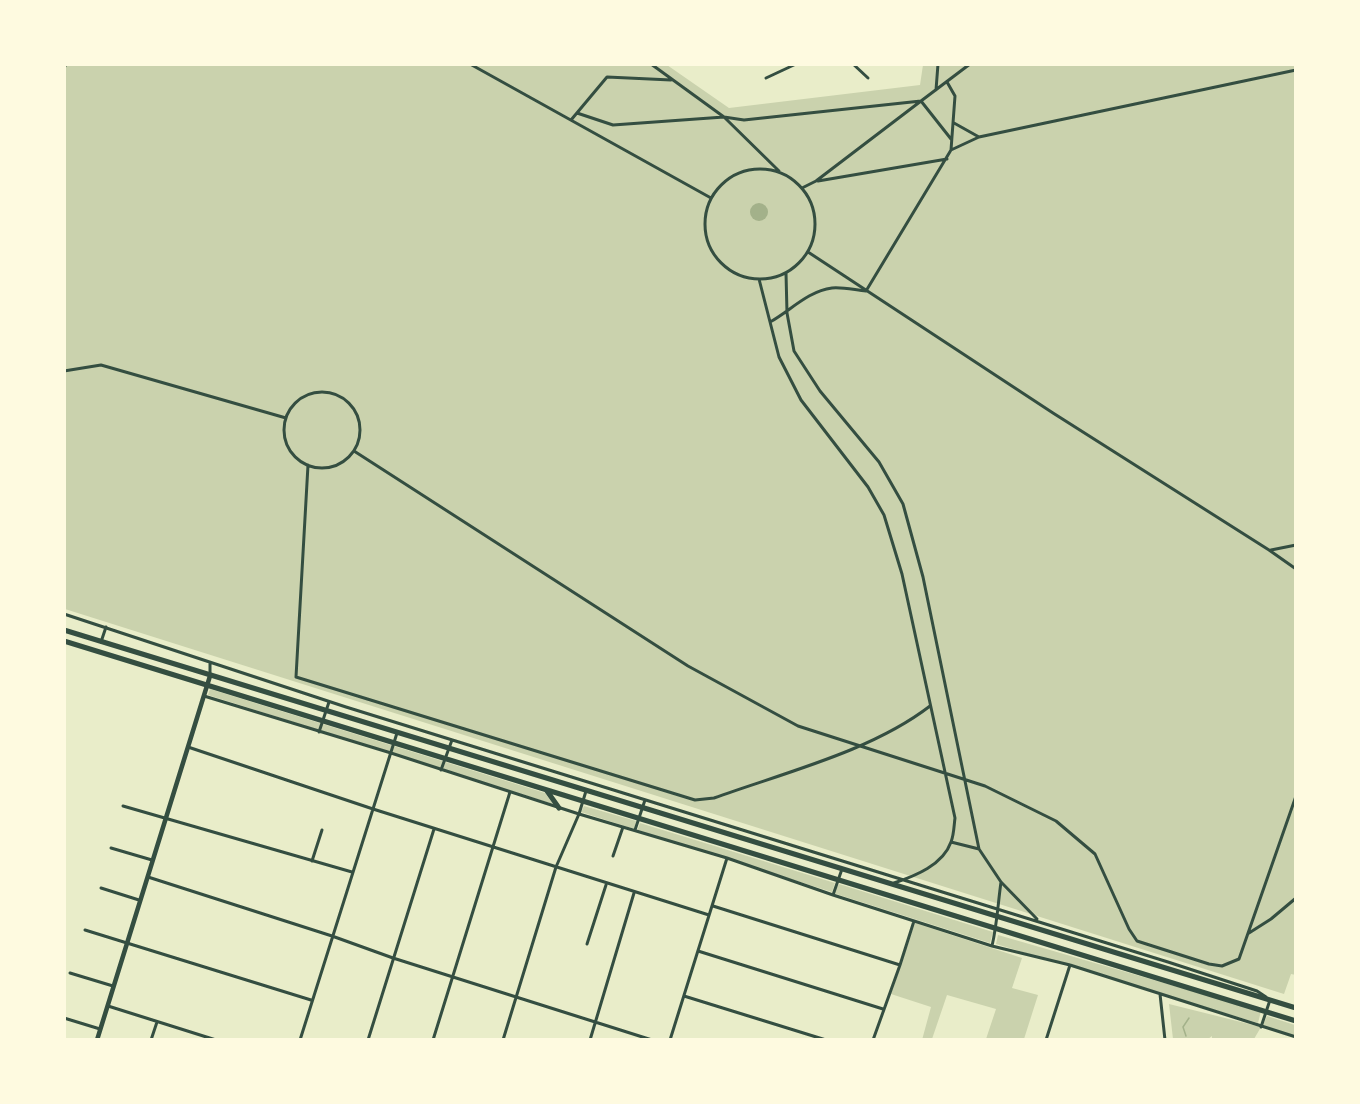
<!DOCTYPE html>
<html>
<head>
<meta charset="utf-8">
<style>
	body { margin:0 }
	#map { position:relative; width:1360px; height:1104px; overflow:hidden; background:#e9edc9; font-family:Roboto,sans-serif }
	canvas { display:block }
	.frame { position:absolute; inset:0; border:66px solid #fefae0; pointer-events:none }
</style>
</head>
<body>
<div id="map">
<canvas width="1360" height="1104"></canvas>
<div class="frame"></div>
</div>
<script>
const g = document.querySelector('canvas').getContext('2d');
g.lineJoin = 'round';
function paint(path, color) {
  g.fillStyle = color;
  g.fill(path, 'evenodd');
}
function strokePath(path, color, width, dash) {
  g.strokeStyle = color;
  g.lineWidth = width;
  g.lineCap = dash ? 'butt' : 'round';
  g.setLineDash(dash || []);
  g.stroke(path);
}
const green = new Path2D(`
	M 65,65 L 667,65 L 729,108 L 920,85 L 923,65 L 1295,65 L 1296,975 L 1291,974 L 1284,994 L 65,609 Z
	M 210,689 L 545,793 L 553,804 L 208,695 Z
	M 584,806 L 636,821 L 634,829 L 581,812 Z
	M 640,823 L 835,883 L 832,892 L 637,831 Z
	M 839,884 L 993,932 L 990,943 L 833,893 Z
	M 915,923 L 1022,958 L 1012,988 L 1038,995 L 1024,1039 L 986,1039 L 996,1009 L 947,995 L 932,1039 L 922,1040 L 931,1007 L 891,994 Z
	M 998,935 L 1261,1011 L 1258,1023 L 996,944 Z
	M 1169,1004 L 1261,1027 L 1254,1039 L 1212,1039 L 1212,1036 L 1208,1039 L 1173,1039 Z
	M 1267,1016 L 1295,1025 L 1295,1037 L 1262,1027 Z`);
const water = new Path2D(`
	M750 212a9 9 0 1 1 18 0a9 9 0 1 1-18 0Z`);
const stream = new Path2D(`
	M 1186,1036 L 1183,1027 L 1189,1018`);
const minor = new Path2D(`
	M 470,64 L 711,198
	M 651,64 L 724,117 L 744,120 L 921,101 L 970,64
	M 853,64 L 868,78
	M 64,68 L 66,64
	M 766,78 L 796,64
	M 936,90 L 938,64
	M 577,113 L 613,125 L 724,117 L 779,171
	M 571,120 L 607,77 L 671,80
	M 954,123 L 979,137
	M 951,150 L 979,137 L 1296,70
	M705 224a55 55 0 1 1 110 0a55 55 0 1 1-110 0Z
	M 818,181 L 947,159
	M 802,188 L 816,181 L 921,101 L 951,139
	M 808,252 L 1053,413 L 1269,550 L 1296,569
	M 786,273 L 787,313 L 794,351 L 820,391 L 879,462 L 903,504 L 923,577 L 979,849 L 1001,882 L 1037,919
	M 759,279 L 779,357 L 801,400 L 868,487 L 884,515 L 902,574 L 955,818 C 954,825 954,835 951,842 C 943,865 915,876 894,883
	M 770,322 C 790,311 808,291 832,288 C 843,287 855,290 866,291 L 951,150 L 955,96 L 947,82
	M 64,371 L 101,365 L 286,418
	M284 430a38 38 0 1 1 76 0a38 38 0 1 1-76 0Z
	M 354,451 L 688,666 L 798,726 L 985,786 L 1056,821 L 1095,854 L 1129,929 L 1137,941 L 1209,964 L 1222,966 L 1239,959 L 1296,796
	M 308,465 L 296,677 L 695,800 L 714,798 C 783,773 872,751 930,706
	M 1271,550 L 1296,545
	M 64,614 L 346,707 L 1168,962 L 1257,991 L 1266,997
	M 101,642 L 106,627
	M 210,675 L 210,662
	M 204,696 L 391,753 L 579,814 L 727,858 L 833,895 L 992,946 L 1070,965 L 1296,1037
	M 319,732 L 329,702
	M 188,747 L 373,809 L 709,915
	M 441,770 L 452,740
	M 123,806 L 352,872
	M 635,830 L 645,800
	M 951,842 L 979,849
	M 111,848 L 152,860
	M 613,856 L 623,827
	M 312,861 L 322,830
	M 148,877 L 332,936 L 393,958 L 652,1040
	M 101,888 L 139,900
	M 833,895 L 842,869
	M 713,906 L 900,965
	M 85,930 L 311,1000
	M 1249,933 L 1271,919 L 1296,898
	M 587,944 L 606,885
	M 992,946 C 997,925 998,903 1001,882
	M 698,951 L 883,1009
	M 70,973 L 113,986
	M 1160,994 L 1165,1040
	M 684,996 L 826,1040
	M 108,1006 L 216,1040
	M 64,1018 L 100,1029
	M 1261,1027 L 1270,1000
	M 151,1040 L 157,1022
	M 300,1040 L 397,733
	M 368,1040 L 434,829
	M 433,1040 L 510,792
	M 503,1040 L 556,867 L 579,814 L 586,791
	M 590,1040 L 634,893
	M 670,1040 L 727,858
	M 873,1040 L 900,965 L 914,921
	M 1046,1040 L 1070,965`);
const secondary = new Path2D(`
	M 97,1040 L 210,676`);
const primary = new Path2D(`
	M 64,630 L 1296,1008
	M 64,641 L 1296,1021
	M 547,791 L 559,808`);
paint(green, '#cad2ad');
paint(water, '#a3b18a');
strokePath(stream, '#a3b18a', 1.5);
strokePath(minor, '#344e41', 3);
strokePath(secondary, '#344e41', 4.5);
strokePath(primary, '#344e41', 5);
</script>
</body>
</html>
